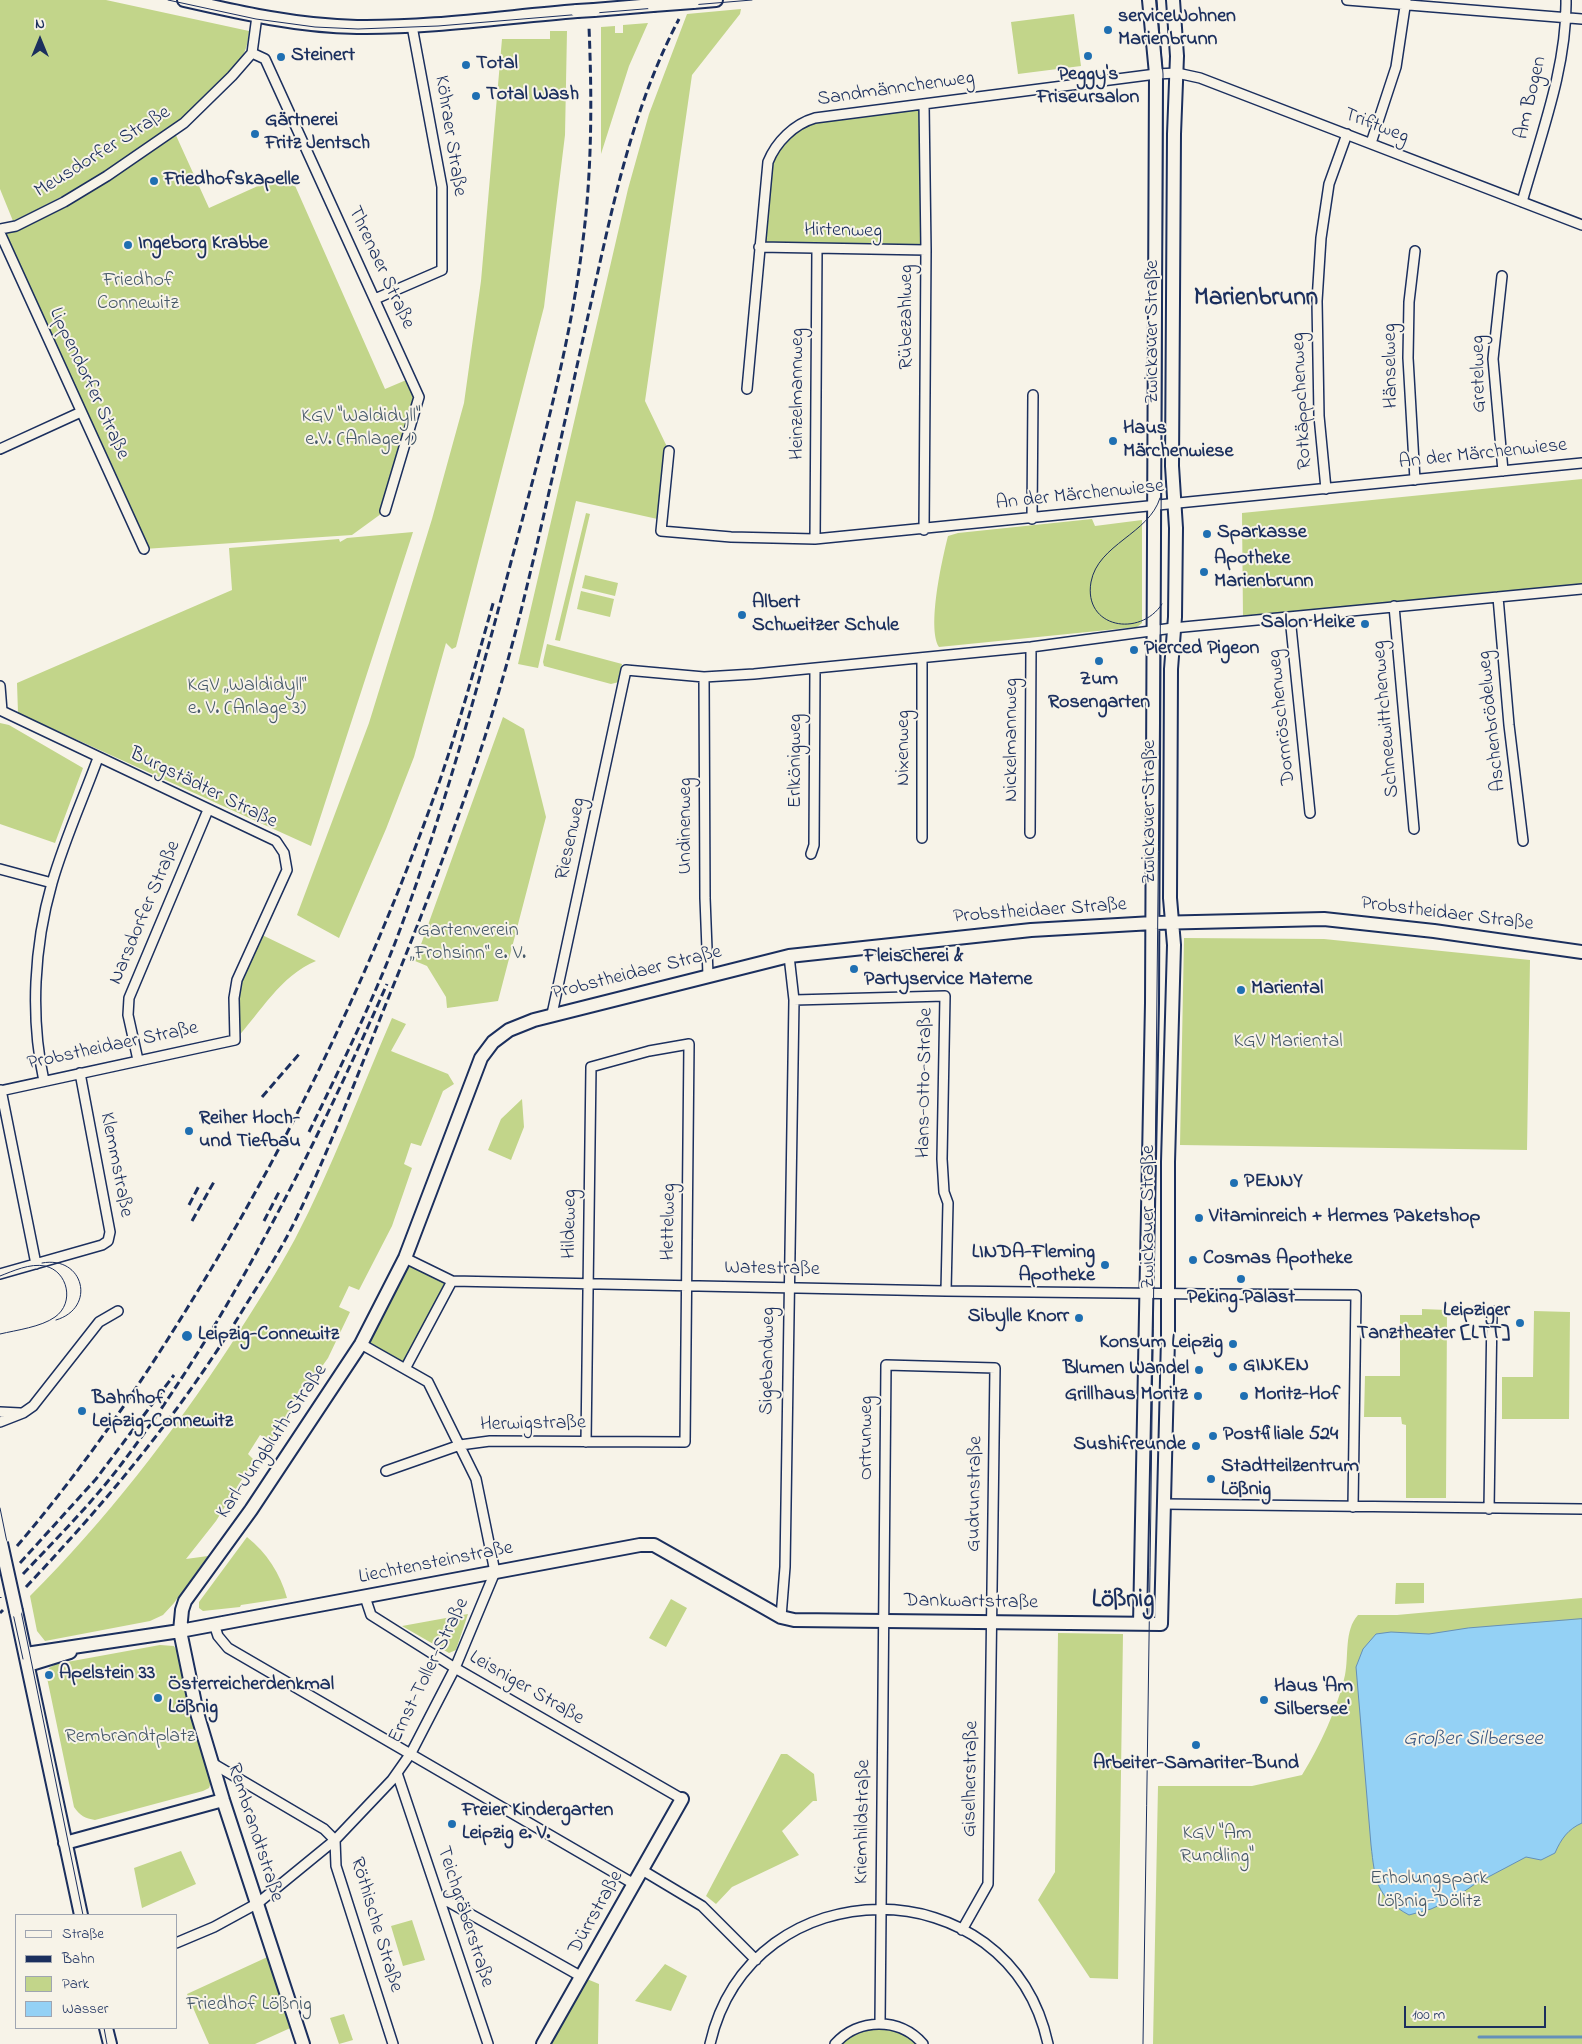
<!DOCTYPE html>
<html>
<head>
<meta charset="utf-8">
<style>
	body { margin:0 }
	#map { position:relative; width:1582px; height:2044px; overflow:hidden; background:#f7f3e8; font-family:"Indie Flower",sans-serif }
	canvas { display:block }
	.legend { position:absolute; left:15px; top:1914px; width:162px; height:115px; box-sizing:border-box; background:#f7f3e8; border:1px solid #9fa5b1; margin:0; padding:6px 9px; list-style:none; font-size:15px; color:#1b2f5e }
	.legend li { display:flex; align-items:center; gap:10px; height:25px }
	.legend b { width:25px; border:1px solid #9fa5b1 }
	.north { position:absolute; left:15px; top:15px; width:50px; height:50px; -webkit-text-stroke:4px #f7f3e8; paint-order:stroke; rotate:0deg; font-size:14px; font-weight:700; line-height:20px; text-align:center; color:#1b2f5e }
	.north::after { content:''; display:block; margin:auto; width:18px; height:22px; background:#1b2f5e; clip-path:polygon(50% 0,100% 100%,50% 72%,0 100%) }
	.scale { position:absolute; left:1404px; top:2006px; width:142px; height:22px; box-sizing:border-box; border:2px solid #1b2f5e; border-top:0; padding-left:6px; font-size:15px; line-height:18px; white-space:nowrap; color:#1b2f5e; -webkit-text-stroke:4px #f7f3e8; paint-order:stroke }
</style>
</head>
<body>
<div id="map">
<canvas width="1582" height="2044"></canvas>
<ul class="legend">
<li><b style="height:6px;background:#f7f3e8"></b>Straße</li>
<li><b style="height:6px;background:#1b2f5e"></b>Bahn</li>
<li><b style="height:14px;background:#c2d58a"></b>Park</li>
<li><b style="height:14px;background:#94d1f5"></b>Wasser</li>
</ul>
<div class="north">N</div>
<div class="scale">100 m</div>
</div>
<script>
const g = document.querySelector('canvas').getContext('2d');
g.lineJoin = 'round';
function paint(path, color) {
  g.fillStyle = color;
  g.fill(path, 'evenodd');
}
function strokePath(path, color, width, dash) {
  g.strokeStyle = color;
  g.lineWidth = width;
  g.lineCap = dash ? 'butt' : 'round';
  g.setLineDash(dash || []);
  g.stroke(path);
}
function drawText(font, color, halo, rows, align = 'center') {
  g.font = font + ' "Indie Flower",sans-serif';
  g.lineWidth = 4;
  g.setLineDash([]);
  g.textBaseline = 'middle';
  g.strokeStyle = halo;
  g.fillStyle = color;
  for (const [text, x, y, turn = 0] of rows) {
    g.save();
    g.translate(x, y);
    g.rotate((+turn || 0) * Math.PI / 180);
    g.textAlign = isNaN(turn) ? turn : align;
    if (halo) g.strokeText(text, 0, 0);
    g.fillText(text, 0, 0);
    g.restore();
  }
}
const green = new Path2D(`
	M 0,0 L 106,0 L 249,31 C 248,40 247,49 242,57 C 232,74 216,87 201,101 C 145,151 81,189 13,221 L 0,189 Z
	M 741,9 L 740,14 L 692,75 L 645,401 L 669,451 L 662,520 L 576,501 L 538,668 L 518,664 L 628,189 L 649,114 L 687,14 Z
	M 1074,14 L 1081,66 L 1018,74 L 1011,22 Z
	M 648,23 L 629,66 L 601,154 L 601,27 L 615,26 L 615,33 L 623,33 L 623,25 Z
	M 550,31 L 567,31 L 565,135 L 544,307 L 456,647 L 452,649 L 446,643 L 414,757 L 386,829 L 339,938 L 297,915 L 369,723 L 432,519 L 464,403 L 481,281 L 502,39 L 550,39 Z
	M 924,104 L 926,250 L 759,247 L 768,162 L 799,124 Z
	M 174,131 L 209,208 L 289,172 L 385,389 L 411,378 L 419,397 L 385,511 L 352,535 L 144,549 L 0,229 L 16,226 Z
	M 1582,479 L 1582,584 L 1243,618 L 1242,513 Z
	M 586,513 L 590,514 L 560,641 L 555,640 Z
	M 1092,519 L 1095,526 L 1142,520 L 1142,623 L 1137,627 L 939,647 C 927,627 942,560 948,536 L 958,533 Z
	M 413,532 L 311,846 L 18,713 L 17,683 L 232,590 L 229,548 L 339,539 L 340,542 L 347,538 Z
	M 585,575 L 618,583 L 615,596 L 582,588 Z
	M 581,591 L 614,599 L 610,617 L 577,609 Z
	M 547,644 L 622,664 L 619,682 L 611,684 L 544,666 L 543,662 Z
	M 503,717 L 524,729 L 546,817 L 498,1001 L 447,1008 L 446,997 L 427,966 L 415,961 Z
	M 0,723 L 9,725 L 83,768 L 55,843 L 0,824 Z
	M 258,933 L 316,961 C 280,976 261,1012 235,1040 L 234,998 Z
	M 1184,938 L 1324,939 L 1530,960 L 1527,1150 L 1180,1145 Z
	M 392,1018 L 406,1024 L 391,1051 L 448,1074 L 454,1084 L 443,1091 L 421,1146 L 411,1143 L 404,1164 L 412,1168 L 392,1226 L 359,1290 L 349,1286 L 339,1307 L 350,1312 L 328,1358 L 270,1440 L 260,1435 L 248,1454 L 254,1460 L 216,1521 L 186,1559 L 208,1556 L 174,1603 L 163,1615 L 150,1621 L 45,1641 L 37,1631 L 30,1596 C 106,1520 171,1436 230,1346 C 252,1311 275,1276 295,1239 C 332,1168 360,1092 392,1018 Z
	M 522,1099 L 524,1127 L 511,1160 L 488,1150 L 501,1119 Z
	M 405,1258 L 452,1281 L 405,1369 L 361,1344 Z
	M 1422,1309 L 1447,1310 L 1446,1498 L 1406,1498 L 1406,1425 L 1402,1424 L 1401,1417 L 1364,1417 L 1365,1376 L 1400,1376 L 1400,1315 L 1422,1315 Z
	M 1534,1311 L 1570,1312 L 1569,1419 L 1502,1419 L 1502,1377 L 1533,1377 Z
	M 247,1537 C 267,1553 280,1573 287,1598 L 241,1605 L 240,1607 L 203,1611 L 199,1608 L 199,1602 Z
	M 1396,1583 L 1424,1583 L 1424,1603 L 1395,1604 Z
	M 1582,1598 L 1582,2044 L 1153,2044 L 1158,1786 L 1252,1786 L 1302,1775 C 1319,1748 1338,1707 1345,1675 C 1349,1657 1344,1630 1358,1615 L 1397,1615 Z
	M 671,1599 L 687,1608 L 666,1647 L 649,1638 Z
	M 468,1614 L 456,1650 L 449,1653 L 402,1626 Z
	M 1058,1633 L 1123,1634 L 1118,1979 L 1090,1978 L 1038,1900 L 1055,1872 Z
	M 160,1645 L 174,1646 L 178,1653 L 211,1782 L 209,1788 L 203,1791 L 95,1820 C 85,1818 80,1816 74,1807 L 46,1673 L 49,1668 L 56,1664 Z
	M 781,1754 L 787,1754 L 814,1774 L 817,1801 L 813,1801 L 782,1831 L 799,1855 L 732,1887 L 716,1904 L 706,1896 Z
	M 181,1851 L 196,1884 L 142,1908 L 134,1868 Z
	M 412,1920 L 425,1960 L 403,1966 L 391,1926 Z
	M 274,1954 L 297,2025 L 255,2044 L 209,2044 L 187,1994 Z
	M 665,1964 L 687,1976 L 671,2011 L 635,2001 Z
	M 582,1977 L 599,1984 L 598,2044 L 543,2044 Z
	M 344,2014 L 353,2040 L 339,2044 L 330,2018 Z
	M 886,2028 L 906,2035 L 918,2044 L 840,2044 L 864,2029 Z`);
const water = new Path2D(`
	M 1582,1619 L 1582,1823 C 1568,1829 1561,1839 1555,1853 L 1541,1860 L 1526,1857 L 1475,1884 L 1453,1899 L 1431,1909 L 1409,1915 C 1376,1897 1375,1880 1371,1845 L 1356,1667 L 1363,1649 L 1376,1634 L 1391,1632 L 1429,1634 L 1468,1628 Z`);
const stream = new Path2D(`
	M 1479,2037 L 1582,2037`);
const street = new Path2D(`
	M 1347,0 L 1582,19
	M 252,53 L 265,59 L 419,397 L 385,511
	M 1371,143 L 1396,67 L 1406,0
	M 1522,202 C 1540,137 1567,68 1566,0
	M 0,229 L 16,226 L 64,202 L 107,176 L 184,123 L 232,76 L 252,53 L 257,16
	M 0,233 L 144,549
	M 759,247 L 926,250
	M 1415,251 L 1409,302 L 1408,358 L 1415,480
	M 1502,276 L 1493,359 L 1503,471
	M 375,299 L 442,270 L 442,187 L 412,26
	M 747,389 L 768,162 C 776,142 794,124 815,118 L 1156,74 L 1177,73 L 1200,78 L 1582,225
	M 0,449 L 81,412
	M 669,451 L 661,531 L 731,537 L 815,539 L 1582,463
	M 1326,489 L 1319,416 L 1317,301 L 1321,238 L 1329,184 L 1347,134
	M 1032,519 L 1033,395
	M 924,530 L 926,250 L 924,104
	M 815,539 L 817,249
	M 1498,597 L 1509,725 L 1523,841
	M 1394,606 L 1414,829
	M 1290,617 L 1310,813
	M 922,658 L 922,838
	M 704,677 L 705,898 L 708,975
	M 0,686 L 2,711 L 276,841 L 284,853 L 287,870 L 237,980 L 234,998 L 235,1040 L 0,1091
	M 1030,833 L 1031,647
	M 811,854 L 814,845 L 815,669
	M 0,869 L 52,883
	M 794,1000 L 945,996 L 942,1159 L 944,1192 L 948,1203 L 946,1291
	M 552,1014 L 626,670 L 704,677 L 754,674 L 1031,647 L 1173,628 L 1582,589
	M 138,1060 L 128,1015 L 129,998 L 208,810
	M 44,1081 C 30,1017 34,946 52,883 C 64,841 83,799 98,758
	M 1,1090 L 36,1264
	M 405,1258 L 452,1281 L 946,1291 L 1205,1294
	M 0,1274 L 102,1245 L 108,1241 L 110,1232 L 80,1073
	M 1211,1294 L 1356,1295 L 1353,1507
	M 405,1369 L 452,1281
	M 0,1412 L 20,1413
	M 0,1422 L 23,1413 L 33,1406 L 99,1322 L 118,1311
	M 386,1471 L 460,1445 L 490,1441 L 685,1442 L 689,1044 L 649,1051 L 591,1067 L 586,1442
	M 1164,1504 L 1582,1509
	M 1489,1509 L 1492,1311
	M 365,1597 L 371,1615 L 455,1668 L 682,1799
	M 781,1617 L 785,1567 L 794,1000 L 789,956
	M 214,1624 L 218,1636 L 228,1648 L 634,1884
	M 212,1763 L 324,1829 L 335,1840 L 336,1866 L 393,2044
	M 397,1773 L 488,2044
	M 642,1870 L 702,1906 L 756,1960
	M 440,1897 L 582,1977
	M 176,1943 L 214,1927 L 258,1903 L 335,1840 L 392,1780 L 411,1753 L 455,1668 L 495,1572 L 476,1479 L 428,1382 L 361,1344
	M 880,2023 L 886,1365 L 995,1368 L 988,1884 L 962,1930
	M 710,2044 C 751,1865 1009,1864 1048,2044
	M 835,2044 C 858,2018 899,2017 923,2044`);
const secondary = new Path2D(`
	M 184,0 C 241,13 298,26 357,27 C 430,28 504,17 577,11
	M 693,2 L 716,0
	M 594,10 L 653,5
	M 16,1611 L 81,1915
	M 1140,1624 L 1152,1003 L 1156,74 L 1149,0
	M 26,1654 L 180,1631 L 640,1545 L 654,1545 L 767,1609 L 781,1617 L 794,1620 L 1161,1624 L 1168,1338 L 1168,1162 L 1174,945 L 1170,898 L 1171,669 L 1175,617 L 1176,528 L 1172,466 L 1174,134 L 1177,56 L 1173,0
	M 28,1665 L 70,1652
	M 65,1843 L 223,1800
	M 106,2028 L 110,2044
	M 303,2044 L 223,1800 L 197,1713 L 180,1631 L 182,1610 L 185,1601 L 251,1510 L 361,1344 L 405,1258 L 481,1058 L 493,1042 L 509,1030 L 534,1020 L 789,956 L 1031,930 L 1153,923 L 1324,919 L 1434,931 L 1582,952
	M 543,2044 L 682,1799`);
const tram = new Path2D(`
	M 168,0 L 256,19 L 315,27 L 358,29 L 438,26 L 752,0
	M 1160,498 C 1149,534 1098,544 1091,582 C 1083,628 1140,638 1162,604
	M 42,1263 C 84,1255 97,1308 56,1320
	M 0,1276 C 13,1271 30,1263 45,1266 C 68,1271 75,1303 55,1317 C 41,1327 17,1330 0,1334
	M 0,1508 L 83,1915
	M 0,1554 L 23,1659
	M 104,2028 L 107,2044
	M 1143,2044 C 1153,1408 1161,772 1163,136 L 1163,74 L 1157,0`);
const rail = new Path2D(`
	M 262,1097 L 300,1053
	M 309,1132 C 339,1070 370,1007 395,943 C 442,818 477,690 511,562 C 539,456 570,350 583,240 C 592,170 592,98 589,27
	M 189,1205 L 200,1184
	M 192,1221 L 215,1180
	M 264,1221 L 280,1190
	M 17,1546 C 82,1470 139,1387 191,1302 C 293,1137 376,962 440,780 C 460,721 477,660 494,600
	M 20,1563 L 96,1479 L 174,1375
	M 23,1574 C 57,1538 93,1502 123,1462 C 230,1320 315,1147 387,984
	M 26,1587 C 109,1499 181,1412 244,1308 C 262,1279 281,1250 296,1219 C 334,1140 363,1060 396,979 C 448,851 495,721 527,586 C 549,496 568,406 588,316 C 611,215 630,112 679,19
	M 0,1598 L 0,1597
	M 0,1613 L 3,1610`);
const secondaryBridge = new Path2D(`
	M 653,5 L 693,2
	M 577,11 L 594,10
	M 1,1543 L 16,1611`);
const markers = [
	[1108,30,5,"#1f6fb2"],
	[1088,56,5,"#1f6fb2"],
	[281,57,5,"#1f6fb2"],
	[466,65,5,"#1f6fb2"],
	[476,96,5,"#1f6fb2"],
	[255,134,5,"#1f6fb2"],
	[154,181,5,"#1f6fb2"],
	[128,245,5,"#1f6fb2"],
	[1113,441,5,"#1f6fb2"],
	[1207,534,5,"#1f6fb2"],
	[1204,572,5,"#1f6fb2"],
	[742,615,5,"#1f6fb2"],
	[1365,624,5,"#1f6fb2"],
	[1134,650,5,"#1f6fb2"],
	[1099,661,5,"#1f6fb2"],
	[854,969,5,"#1f6fb2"],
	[1241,990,5,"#1f6fb2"],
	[189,1131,5,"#1f6fb2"],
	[1234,1183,5,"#1f6fb2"],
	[1199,1218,5,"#1f6fb2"],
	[1193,1260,5,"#1f6fb2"],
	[1105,1265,5,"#1f6fb2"],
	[1241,1279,5,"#1f6fb2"],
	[1079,1318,5,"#1f6fb2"],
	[1520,1323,5,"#1f6fb2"],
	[187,1336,6,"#1f6fb2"],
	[1233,1344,5,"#1f6fb2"],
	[1233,1367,5,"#1f6fb2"],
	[1199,1370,5,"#1f6fb2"],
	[1198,1396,5,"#1f6fb2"],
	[1244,1396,5,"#1f6fb2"],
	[82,1411,5,"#1f6fb2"],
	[1213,1436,5,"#1f6fb2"],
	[1196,1446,5,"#1f6fb2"],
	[1211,1479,5,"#1f6fb2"],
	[49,1675,5,"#1f6fb2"],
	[158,1698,5,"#1f6fb2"],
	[1264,1700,5,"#1f6fb2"],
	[1196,1745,5,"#1f6fb2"],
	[452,1824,5,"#1f6fb2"]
];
const poiNames = [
	["serviceWohnen",1118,18],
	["Marienbrunn",1118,41],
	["Steinert",291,57],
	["Total",476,65],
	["Peggy's",1088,76,"center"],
	["Friseursalon",1088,99,"center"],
	["Total Wash",486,96],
	["Gärtnerei",265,122],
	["Fritz Jentsch",265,145],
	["Friedhofskapelle",164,181],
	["Ingeborg Krabbe",138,245],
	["Haus",1123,430],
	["Märchenwiese",1123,453],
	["Sparkasse",1217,534],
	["Apotheke",1214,560],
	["Marienbrunn",1214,583],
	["Albert",752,604],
	["Schweitzer Schule",752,627],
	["Salon Heike",1355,624,"right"],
	["Pierced Pigeon",1144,650],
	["Zum",1099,681,"center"],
	["Rosengarten",1099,704,"center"],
	["Fleischerei &",864,958],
	["Partyservice Materne",864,981],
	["Mariental",1251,990],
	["Reiher Hoch-",199,1120],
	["und Tiefbau",199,1143],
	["PENNY",1244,1183],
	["Vitaminreich + Hermes Paketshop",1209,1218],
	["LINDA-Fleming",1095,1254,"right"],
	["Apotheke",1095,1277,"right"],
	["Cosmas Apotheke",1203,1260],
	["Peking Palast",1241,1299,"center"],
	["Leipziger",1510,1312,"right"],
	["Tanztheater [LTT]",1510,1335,"right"],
	["Sibylle Knorr",1069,1318,"right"],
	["Leipzig-Connewitz",198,1336],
	["Konsum Leipzig",1223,1344,"right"],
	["GINKEN",1243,1367],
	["Blumen Wandel",1189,1370,"right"],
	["Grillhaus Moritz",1188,1396,"right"],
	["Moritz-Hof",1254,1396],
	["Bahnhof",92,1400],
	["Leipzig-Connewitz",92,1423],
	["Postfiliale 524",1223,1436],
	["Sushifreunde",1186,1446,"right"],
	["Stadtteilzentrum",1221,1468],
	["Lößnig",1221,1491],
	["Apelstein 33",59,1675],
	["Österreicherdenkmal",168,1686],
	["Lößnig",168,1709],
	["Haus 'Am",1274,1688],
	["Silbersee'",1274,1711],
	["Arbeiter-Samariter-Bund",1196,1765,"center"],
	["Freier Kindergarten",462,1812],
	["Leipzig e. V.",462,1835]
];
const streetNames = [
	["Sandmännchenweg",896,90,-8],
	["Am Bogen",1532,98,-77],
	["Triftweg",1376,127,21],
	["Köhraer Straße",449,136,81],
	["Meusdorfer Straße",103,153,-32],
	["Hirtenweg",843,232,1],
	["Threnaer Straße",380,268,65],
	["Rübezahlweg",908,317,-90],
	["Zwickauer Straße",1154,332,-90],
	["Hänselweg",1392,366,-91],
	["Gretelweg",1480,374,-91],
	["Lippendorfer Straße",88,384,65],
	["Heinzelmannweg",799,394,-90],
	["Rotkäppchenweg",1303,401,-93],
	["An der Märchenwiese",1483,455,-6],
	["An der Märchenwiese",1080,496,-6],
	["Dornröschenweg",1283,717,-96],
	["Schneewittchenweg",1387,719,-95],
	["Aschenbrödelweg",1493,721,-96],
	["Nickelmannweg",1013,740,-90],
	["Nixenweg",905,748,-90],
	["Erlkönigweg",797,761,-90],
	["Burgstädter Straße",203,789,26],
	["Zwickauer Straße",1151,812,-90],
	["Undinenweg",687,826,-90],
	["Riesenweg",572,839,-78],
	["Probstheidaer Straße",1040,912,-4],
	["Narsdorfer Straße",146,913,-67],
	["Probstheidaer Straße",1447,915,7],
	["Probstheidaer Straße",637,974,-14],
	["Probstheidaer Straße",113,1047,-12],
	["Hans-Otto-Straße",926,1083,-89],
	["Klemmstraße",115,1165,79],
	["Zwickauer Straße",1150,1217,-90],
	["Hettelweg",670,1222,-89],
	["Hildeweg",571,1224,-89],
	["Watestraße",772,1270,1],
	["Sigebandweg",769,1361,-89],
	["Herwigstraße",533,1425,-1],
	["Ortrunweg",868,1438,-90],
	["Karl-Jungbluth-Straße",273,1442,-56],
	["Gudrunstraße",976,1494,-89],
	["Liechtensteinstraße",436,1564,-11],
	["Dankwartstraße",971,1603,1],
	["Ernst-Toller-Straße",430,1671,-64],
	["Leisniger Straße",526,1689,30],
	["Giselherstraße",972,1779,-89],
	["Kriemhildstraße",864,1822,-89],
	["Rembrandtstraße",254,1833,72],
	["Dürrstraße",597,1913,-61],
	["Teichgräberstraße",464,1917,72],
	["Röthische Straße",375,1925,73]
];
const parkNames = [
	["Friedhof",138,282],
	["Connewitz",138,305],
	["KGV \"Waldidyll\"",361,418],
	["e.V. (Anlage 1)",361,441],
	["KGV „Waldidyll“",247,687],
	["e. V. (Anlage 3)",247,710],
	["Gartenverein",468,932],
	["„Frohsinn“ e. V.",468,955],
	["KGV Mariental",1288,1043],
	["Rembrandtplatz",130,1738],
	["KGV \"Am",1217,1835],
	["Rundling\"",1217,1858],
	["Erholungspark",1429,1880],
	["Lößnig-Dölitz",1429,1903],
	["Friedhof Lößnig",249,2006]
];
const waterNames = [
	["Großer Silbersee",1473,1741]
];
const districtNames = [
	["Marienbrunn",1256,300],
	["Lößnig",1123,1602]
];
paint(green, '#c2d58a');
paint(water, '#94d1f5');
strokePath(water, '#6490b9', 1);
strokePath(stream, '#6490b9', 3);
strokePath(street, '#1b2f5e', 12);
strokePath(secondary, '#1b2f5e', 16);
strokePath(street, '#f7f3e8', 9);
strokePath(secondary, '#f7f3e8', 12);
strokePath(tram, '#1b2f5e', 1);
strokePath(rail, '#1b2f5e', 3, [8, 4]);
strokePath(secondaryBridge, '#1b2f5e', 16, []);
strokePath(secondaryBridge, '#f7f3e8', 12);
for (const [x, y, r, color] of markers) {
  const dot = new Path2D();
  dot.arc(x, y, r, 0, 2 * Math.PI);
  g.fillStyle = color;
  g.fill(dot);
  strokePath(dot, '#f7f3e8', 2);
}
drawText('bold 20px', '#1b2f5e', '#f7f3e8', poiNames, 'left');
drawText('20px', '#1b2f5e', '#f7f3e8', streetNames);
drawText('20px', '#455869', '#f7f3e8', parkNames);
drawText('italic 21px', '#395884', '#f7f3e8', waterNames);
drawText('bold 25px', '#1b2f5e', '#f7f3e8', districtNames);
</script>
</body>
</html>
